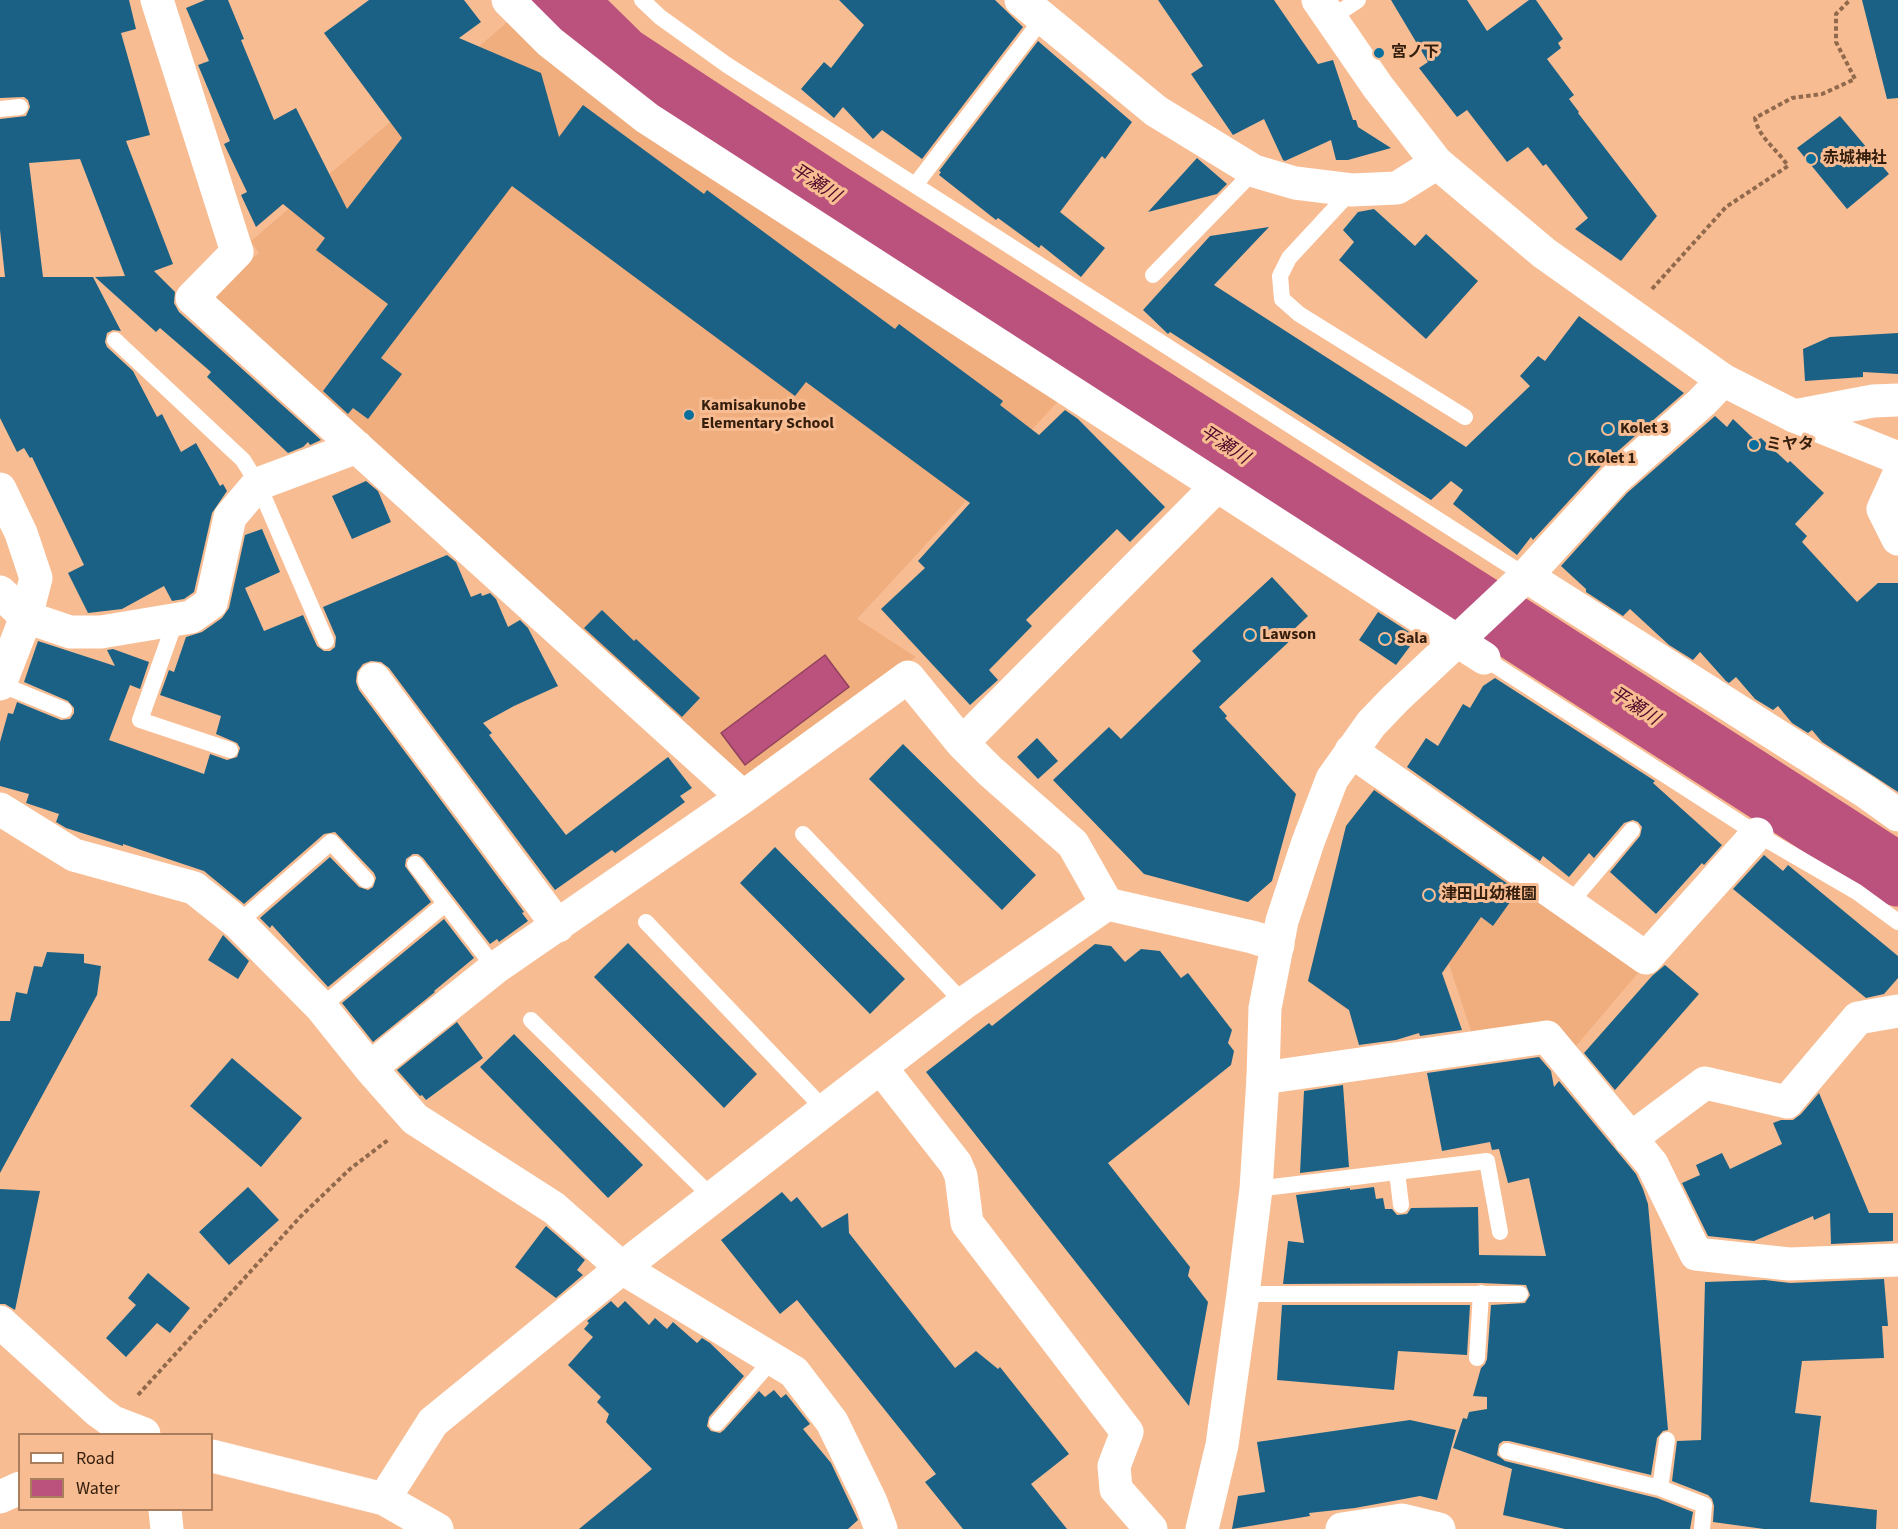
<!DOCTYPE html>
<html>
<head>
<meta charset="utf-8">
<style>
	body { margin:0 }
	#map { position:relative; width:1898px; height:1529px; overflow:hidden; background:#f8bc92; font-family:"Source Sans 3",sans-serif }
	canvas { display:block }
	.legend { position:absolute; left:18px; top:1433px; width:195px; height:78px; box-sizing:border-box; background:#f8bc92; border:2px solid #aa7d5d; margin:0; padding:8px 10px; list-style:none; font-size:18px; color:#341e0d }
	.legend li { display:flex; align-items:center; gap:12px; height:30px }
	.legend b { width:30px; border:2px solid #aa7d5d }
</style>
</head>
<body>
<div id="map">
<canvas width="1898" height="1529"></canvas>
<ul class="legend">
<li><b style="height:8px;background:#fff"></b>Road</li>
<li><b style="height:16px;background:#bb517d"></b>Water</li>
</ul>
</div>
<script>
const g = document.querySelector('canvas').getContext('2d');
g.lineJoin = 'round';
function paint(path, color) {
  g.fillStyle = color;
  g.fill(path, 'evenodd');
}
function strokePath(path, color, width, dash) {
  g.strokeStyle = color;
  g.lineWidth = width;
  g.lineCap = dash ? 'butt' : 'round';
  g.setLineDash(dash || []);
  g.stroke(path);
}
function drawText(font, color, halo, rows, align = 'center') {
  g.font = font + ' "Source Sans 3","Noto Sans JP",sans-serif';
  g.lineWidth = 6;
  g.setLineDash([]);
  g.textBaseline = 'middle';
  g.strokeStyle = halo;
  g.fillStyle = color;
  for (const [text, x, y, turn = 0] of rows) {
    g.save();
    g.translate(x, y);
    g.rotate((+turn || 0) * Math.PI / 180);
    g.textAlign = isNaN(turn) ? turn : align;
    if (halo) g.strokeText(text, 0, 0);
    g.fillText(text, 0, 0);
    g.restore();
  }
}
const built = new Path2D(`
	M 511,19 L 574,79 L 659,146 L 1062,397 L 857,619 L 916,657 L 741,780 L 204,299 L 259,253 L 251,241 Z
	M 1377,786 L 1638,973 L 1576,1046 L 1548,1020 L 1471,1031 L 1449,964 L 1437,980 L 1346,1009 L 1308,981 L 1346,826 Z`);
const water = new Path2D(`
	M 825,655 L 849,687 L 745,765 L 721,733 Z`);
const river = new Path2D(`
	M 563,0 L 621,57 L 830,194 L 1525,635 L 1898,875`);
const building = new Path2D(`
	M 0,0 L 129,0 L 136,29 L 121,33 L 150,135 L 126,141 L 173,264 L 154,271 L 175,292 L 174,303 L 179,312 L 321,440 L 310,445 L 308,442 L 303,447 L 288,453 L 207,377 L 211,372 L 160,328 L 156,332 L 95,277 L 125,276 L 80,159 L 29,163 L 43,277 L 93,277 L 121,331 L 113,330 L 107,333 L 105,342 L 107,347 L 133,371 L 157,417 L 162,414 L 181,452 L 196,443 L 220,486 L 223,484 L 227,491 L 212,513 L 194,592 L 184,599 L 172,601 L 164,586 L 122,609 L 88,613 L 68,573 L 84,565 L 32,457 L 30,458 L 24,448 L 17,452 L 0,418 L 0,277 L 5,277 L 0,230 L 0,119 L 26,116 L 30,107 L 28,100 L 24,97 L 0,98 Z
	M 205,0 L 228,0 L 244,39 L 241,40 L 274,120 L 296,108 L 347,209 L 402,138 L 324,33 L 369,0 L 464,0 L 481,22 L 459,38 L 541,73 L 559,137 L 583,105 L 704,194 L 707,190 L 895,329 L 899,324 L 1003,401 L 1000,405 L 1039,435 L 1065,410 L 1078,419 L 1165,507 L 1130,542 L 1117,529 L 1026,620 L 1032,626 L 989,670 L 998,680 L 970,705 L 881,609 L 925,568 L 918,561 L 970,503 L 806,382 L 795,396 L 512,186 L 381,358 L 402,374 L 368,419 L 353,408 L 348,414 L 323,391 L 388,304 L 316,250 L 325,238 L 283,204 L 256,227 L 241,195 L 247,192 L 224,144 L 230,141 L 198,65 L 209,61 L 186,8 Z
	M 839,0 L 995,0 L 1023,27 L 922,159 L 882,130 L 873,139 L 843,107 L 834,118 L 801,89 L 824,62 L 831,68 L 864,25 Z
	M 1158,0 L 1274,0 L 1318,64 L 1333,60 L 1353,120 L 1356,120 L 1358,127 L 1391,148 L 1348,160 L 1336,160 L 1331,140 L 1285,161 L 1283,160 L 1264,119 L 1233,135 L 1191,74 L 1203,66 Z
	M 1391,0 L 1467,0 L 1487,31 L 1529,0 L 1536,0 L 1563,39 L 1558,43 L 1561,48 L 1547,59 L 1574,95 L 1569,99 L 1579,112 L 1578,113 L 1657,216 L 1621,261 L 1575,229 L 1588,218 L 1546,164 L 1543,166 L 1528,147 L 1507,162 L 1467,110 L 1457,117 L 1419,68 L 1428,62 Z
	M 1862,0 L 1898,0 L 1898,98 L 1887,99 Z
	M 1038,41 L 1132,122 L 1105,159 L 1102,156 L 1060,212 L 1105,248 L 1081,277 L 1041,245 L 1039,248 L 998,218 L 996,220 L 939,175 L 941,172 L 939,171 Z
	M 1840,116 L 1889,174 L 1847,209 L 1797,148 Z
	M 1197,158 L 1227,184 L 1217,194 L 1148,212 Z
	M 1374,209 L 1415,246 L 1426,234 L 1478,281 L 1426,339 L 1339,260 L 1354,242 L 1343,230 L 1358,212 Z
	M 1269,227 L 1214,285 L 1466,447 L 1530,386 L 1520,376 L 1538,356 L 1545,361 L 1579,316 L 1684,393 L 1601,466 L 1533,540 L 1531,537 L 1517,555 L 1453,504 L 1463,490 L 1451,481 L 1431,500 L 1170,332 L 1168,334 L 1143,310 L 1210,236 Z
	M 1898,333 L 1898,374 L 1863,372 L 1863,377 L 1805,381 L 1803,349 L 1830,337 Z
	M 1715,416 L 1727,427 L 1733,419 L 1756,441 L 1761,438 L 1788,463 L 1790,461 L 1824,493 L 1795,524 L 1807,536 L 1802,542 L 1857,602 L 1878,583 L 1898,583 L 1898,792 L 1822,742 L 1812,730 L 1808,733 L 1792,723 L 1778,706 L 1773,710 L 1755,699 L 1736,677 L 1729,683 L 1726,681 L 1700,652 L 1693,660 L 1669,645 L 1630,609 L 1623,616 L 1586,592 L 1586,589 L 1561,566 L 1627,493 Z
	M 366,481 L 378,491 L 391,522 L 352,539 L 332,496 Z
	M 262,529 L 280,572 L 245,588 L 264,631 L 303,615 L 317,646 L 324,651 L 330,651 L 335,647 L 336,637 L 323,607 L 447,555 L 456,562 L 471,597 L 481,593 L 482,596 L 490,593 L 496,599 L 508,627 L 520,620 L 528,628 L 558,686 L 514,706 L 483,723 L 492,733 L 489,735 L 566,835 L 668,757 L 692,788 L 680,796 L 685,802 L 615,853 L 612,850 L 555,890 L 389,668 L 381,662 L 371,661 L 363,664 L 357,672 L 356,682 L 359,690 L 524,912 L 522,913 L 528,921 L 499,942 L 497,939 L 490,944 L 423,858 L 418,854 L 413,854 L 406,859 L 405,866 L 431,902 L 328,987 L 272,925 L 270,928 L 260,918 L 330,857 L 359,887 L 368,890 L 373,887 L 376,878 L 374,873 L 335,832 L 324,834 L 244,904 L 204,871 L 123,844 L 123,846 L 66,828 L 56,822 L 59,814 L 26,803 L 29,794 L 0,786 L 0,742 L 8,713 L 13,714 L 17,702 L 61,720 L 70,719 L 74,713 L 74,708 L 68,701 L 24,682 L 38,641 L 115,666 L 107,650 L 113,649 L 149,662 L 140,689 L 130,685 L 109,740 L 204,774 L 210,754 L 227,760 L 237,757 L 240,748 L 237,743 L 216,734 L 221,716 L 160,695 L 169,670 L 174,672 L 186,637 L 202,632 L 222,618 L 229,608 L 245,535 Z
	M 1272,577 L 1308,616 L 1290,633 L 1294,637 L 1219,707 L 1227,716 L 1225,718 L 1296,794 L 1272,881 L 1248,902 L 1144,874 L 1053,780 L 1109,727 L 1121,739 L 1201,661 L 1192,651 Z
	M 602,610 L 634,641 L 636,639 L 700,698 L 682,717 L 584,628 Z
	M 1378,612 L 1417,637 L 1396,665 L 1359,640 Z
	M 1495,678 L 1655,781 L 1653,783 L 1722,845 L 1704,865 L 1702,863 L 1656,914 L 1610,872 L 1640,836 L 1642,827 L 1638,822 L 1633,820 L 1624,823 L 1594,858 L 1589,853 L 1569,877 L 1543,856 L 1540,861 L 1407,767 L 1426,738 L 1438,746 L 1463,704 L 1470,708 L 1483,686 Z
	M 1037,738 L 1058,761 L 1038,779 L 1017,757 Z
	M 903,744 L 1036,875 L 1002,910 L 869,779 Z
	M 1374,790 L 1518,891 L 1493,926 L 1481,917 L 1442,973 L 1462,1030 L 1420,1036 L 1419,1033 L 1396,1040 L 1359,1045 L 1349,1010 L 1308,981 L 1346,826 Z
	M 775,847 L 905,979 L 870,1014 L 740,883 Z
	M 1764,855 L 1783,871 L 1788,865 L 1898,956 L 1898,978 L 1884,994 L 1866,998 L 1733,889 Z
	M 444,919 L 474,958 L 434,991 L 435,992 L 373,1042 L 342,1003 Z
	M 223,935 L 249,961 L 238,979 L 208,960 Z
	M 628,943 L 757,1074 L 724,1108 L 594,977 Z
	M 1095,944 L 1111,946 L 1125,962 L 1141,949 L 1160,951 L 1181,978 L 1188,973 L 1232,1030 L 1228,1043 L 1234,1051 L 1231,1065 L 1108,1163 L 1190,1267 L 1188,1276 L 1208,1302 L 1189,1406 L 926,1072 L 989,1023 L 992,1026 Z
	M 47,952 L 84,954 L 84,963 L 101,966 L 97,995 L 0,1173 L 0,1021 L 10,1021 L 16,992 L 27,994 L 34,966 L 42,967 Z
	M 1665,965 L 1699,994 L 1615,1090 L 1584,1053 L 1652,976 Z
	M 457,1022 L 483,1058 L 426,1100 L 422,1095 L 420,1096 L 397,1070 Z
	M 514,1034 L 643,1165 L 608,1198 L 480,1067 Z
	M 1539,1057 L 1551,1071 L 1554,1087 L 1559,1081 L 1636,1174 L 1643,1189 L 1648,1204 L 1668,1430 L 1663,1431 L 1657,1438 L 1651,1475 L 1509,1441 L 1503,1441 L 1499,1444 L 1497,1455 L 1505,1461 L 1657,1498 L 1693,1512 L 1690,1529 L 1565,1529 L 1503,1515 L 1512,1469 L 1453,1448 L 1463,1418 L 1467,1419 L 1469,1412 L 1487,1409 L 1487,1397 L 1473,1396 L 1481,1368 L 1485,1364 L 1487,1359 L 1491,1305 L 1525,1303 L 1530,1295 L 1526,1285 L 1481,1283 L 1283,1284 L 1288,1241 L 1304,1243 L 1296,1195 L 1350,1188 L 1350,1190 L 1374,1187 L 1376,1199 L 1383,1198 L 1385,1209 L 1392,1209 L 1397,1215 L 1407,1214 L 1411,1208 L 1478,1207 L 1479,1255 L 1546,1256 L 1529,1178 L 1508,1183 L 1499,1149 L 1492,1150 L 1490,1142 L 1442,1151 L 1427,1073 Z
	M 232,1058 L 302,1118 L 261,1167 L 190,1106 Z
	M 1343,1085 L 1349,1167 L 1300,1173 L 1304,1091 Z
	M 1819,1093 L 1869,1213 L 1893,1213 L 1893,1241 L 1831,1244 L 1830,1213 L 1814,1220 L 1813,1216 L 1754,1241 L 1708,1236 L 1682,1183 L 1700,1175 L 1696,1165 L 1722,1153 L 1730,1169 L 1782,1144 L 1773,1123 L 1781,1120 L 1793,1120 L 1801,1114 Z
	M 248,1187 L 279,1220 L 229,1265 L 199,1232 Z
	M 0,1189 L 40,1191 L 15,1310 L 5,1304 L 0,1304 Z
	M 782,1192 L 791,1202 L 797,1197 L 822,1228 L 848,1213 L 849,1233 L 955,1368 L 976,1351 L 998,1369 L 1000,1367 L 1069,1454 L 1031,1484 L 1067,1529 L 963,1529 L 925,1482 L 936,1474 L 797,1300 L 780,1314 L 721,1240 Z
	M 546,1226 L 585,1260 L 577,1270 L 583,1275 L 556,1298 L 515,1267 Z
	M 148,1273 L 190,1308 L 170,1333 L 157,1323 L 126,1357 L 106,1338 L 136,1305 L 128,1298 Z
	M 1884,1279 L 1888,1326 L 1882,1326 L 1884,1358 L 1802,1361 L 1795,1413 L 1821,1416 L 1810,1502 L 1877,1510 L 1876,1529 L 1764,1529 L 1713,1522 L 1714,1506 L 1712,1499 L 1708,1495 L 1672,1481 L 1677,1441 L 1701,1440 L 1705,1282 L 1765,1280 L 1790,1283 Z
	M 611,1301 L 618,1308 L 625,1301 L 649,1325 L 655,1318 L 667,1329 L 673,1322 L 697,1343 L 702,1338 L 710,1343 L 744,1376 L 709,1417 L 707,1426 L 711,1431 L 720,1433 L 724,1430 L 759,1391 L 765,1397 L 774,1390 L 781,1398 L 786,1394 L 810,1424 L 803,1429 L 831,1463 L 858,1520 L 848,1529 L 579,1529 L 652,1469 L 606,1422 L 609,1414 L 597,1402 L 601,1397 L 568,1365 L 593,1337 L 584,1329 L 589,1323 L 587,1321 Z
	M 1282,1305 L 1470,1305 L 1467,1355 L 1398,1351 L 1394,1390 L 1277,1380 Z
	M 1410,1420 L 1456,1430 L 1437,1500 L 1420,1496 L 1355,1508 L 1309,1513 L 1310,1516 L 1232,1529 L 1238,1496 L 1265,1492 L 1257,1442 Z`);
const path = new Path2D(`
	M 1652,289 L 1726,207 L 1788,166 C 1777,149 1758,137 1755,118 L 1792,98 L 1822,94 L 1855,79 L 1836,42 L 1836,14 L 1850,0
	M 138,1395 L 301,1216 L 350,1169 L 388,1140`);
const lane = new Path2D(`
	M 642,0 L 660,17 L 727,65 L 1526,576
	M 1331,18 L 1358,0
	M 0,109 L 20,107
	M 916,184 L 1043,18
	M 1352,190 L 1289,258 L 1280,276 L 1282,299 L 1299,314 L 1465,417
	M 1153,275 L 1254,171
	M 115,340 L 243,460 L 258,484 L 326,641
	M 176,619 L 140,720 L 230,750
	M 1484,658 L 1757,834 L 1857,892 L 1898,922
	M 0,684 L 64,710
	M 803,834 L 964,1003
	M 415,864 L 495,968
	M 1569,904 L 1632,830
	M 646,922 L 825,1110
	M 238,923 L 331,842 L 366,880
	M 321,1007 L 445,904
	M 531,1020 L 712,1197
	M 1397,1172 L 1401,1205
	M 1256,1189 L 1487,1161 L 1500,1232
	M 1243,1294 L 1520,1294
	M 1477,1358 L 1481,1293
	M 717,1423 L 772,1360
	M 1507,1451 L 1660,1488 L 1704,1505 L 1702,1529
	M 1660,1488 L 1667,1440`);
const street = new Path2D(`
	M 157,0 L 237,252 L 192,298 L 743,797
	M 508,0 L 550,42 L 647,118 L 1484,658
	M 1021,0 L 1156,111 L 1254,171 L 1295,183 L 1352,190 L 1397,188 L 1437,163
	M 1794,416 L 1873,401 L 1898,400
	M 1898,476 L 1883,509 L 1898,539
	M 0,489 L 21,533 L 36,578 L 26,617 L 0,684
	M 1526,576 L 1866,792 L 1898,815
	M 0,592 L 26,617 L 70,632 L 101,632 L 191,617 L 211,603 L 230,517 L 258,484 L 357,447
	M 374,679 L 558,926
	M 962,743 L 1217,486
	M 1351,751 L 1646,958 L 1757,834
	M 0,809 L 74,855 L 194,888 L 238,923 L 321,1007 L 370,1068
	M 881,1068 L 956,1164 L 961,1176 L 967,1223 L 1127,1432 L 1114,1466 L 1116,1489 L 1151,1529
	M 1263,1078 L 1547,1037 L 1652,1164 L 1696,1254 L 1789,1264 L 1898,1260
	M 1630,1139 L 1705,1083 L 1787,1102 L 1858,1018 L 1898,1011
	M 0,1322 L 98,1411 L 113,1422 L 144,1434
	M 212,1456 L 384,1499 L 437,1529
	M 0,1497 L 20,1488
	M 384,1499 L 433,1422 L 622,1268 L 825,1110 L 964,1003 L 1107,904 L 1252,937 L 1278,945
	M 165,1510 L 167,1529
	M 881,1529 L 871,1502 L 832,1422 L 794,1372 L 622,1268 L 554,1208 L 415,1119 L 370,1068 L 495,968 L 743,797 L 908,677 L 962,743 L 990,771 L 1073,844 L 1107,904
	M 1342,1529 L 1402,1520 L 1439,1529`);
const secondary = new Path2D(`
	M 1318,0 L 1378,87 L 1437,163 L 1544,253 L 1723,380 L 1794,416 L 1898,458
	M 1202,1529 L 1222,1445 L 1243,1294 L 1256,1189 L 1263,1078 L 1265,1008 L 1282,921 L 1308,842 L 1332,779 L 1371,724 L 1395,699 L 1526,576 L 1614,480 L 1702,402 L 1723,380`);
const markers = [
	[1379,53,6,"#0b6f9d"],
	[1811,159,6,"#0b6f9d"],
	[689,415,6,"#0b6f9d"],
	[1608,429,6,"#0b6f9d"],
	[1754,445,6,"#0b6f9d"],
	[1575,459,6,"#0b6f9d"],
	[1250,635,6,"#0b6f9d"],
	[1385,639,6,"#0b6f9d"],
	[1429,895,6,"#0b6f9d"]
];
const poiNames = [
	["宮ノ下",1391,53],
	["赤城神社",1823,159],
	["Kamisakunobe",701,406],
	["Elementary School",701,424],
	["Kolet 3",1620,429],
	["ミヤタ",1766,445],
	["Kolet 1",1587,459],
	["Lawson",1262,635],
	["Sala",1397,639],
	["津田山幼稚園",1441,895]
];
const waterNames = [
	["平瀬川",815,184,33],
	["平瀬川",1224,446,33],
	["平瀬川",1634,707,33]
];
paint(built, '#f0ae7f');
paint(water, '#bb517d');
strokePath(water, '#92425b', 1.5);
strokePath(river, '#bb517d', 63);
paint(building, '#1b6185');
strokePath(path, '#91694c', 4, [4.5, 3]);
strokePath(lane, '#fff', 16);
strokePath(street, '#fff', 33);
strokePath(secondary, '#fff', 33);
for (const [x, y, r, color] of markers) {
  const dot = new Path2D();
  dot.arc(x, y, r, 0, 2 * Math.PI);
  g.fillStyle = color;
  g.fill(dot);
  strokePath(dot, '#f8bc92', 2);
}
drawText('bold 16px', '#341e0d', '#f8bc92', poiNames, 'left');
drawText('italic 18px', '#4d072a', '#f8bc92', waterNames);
</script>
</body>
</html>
